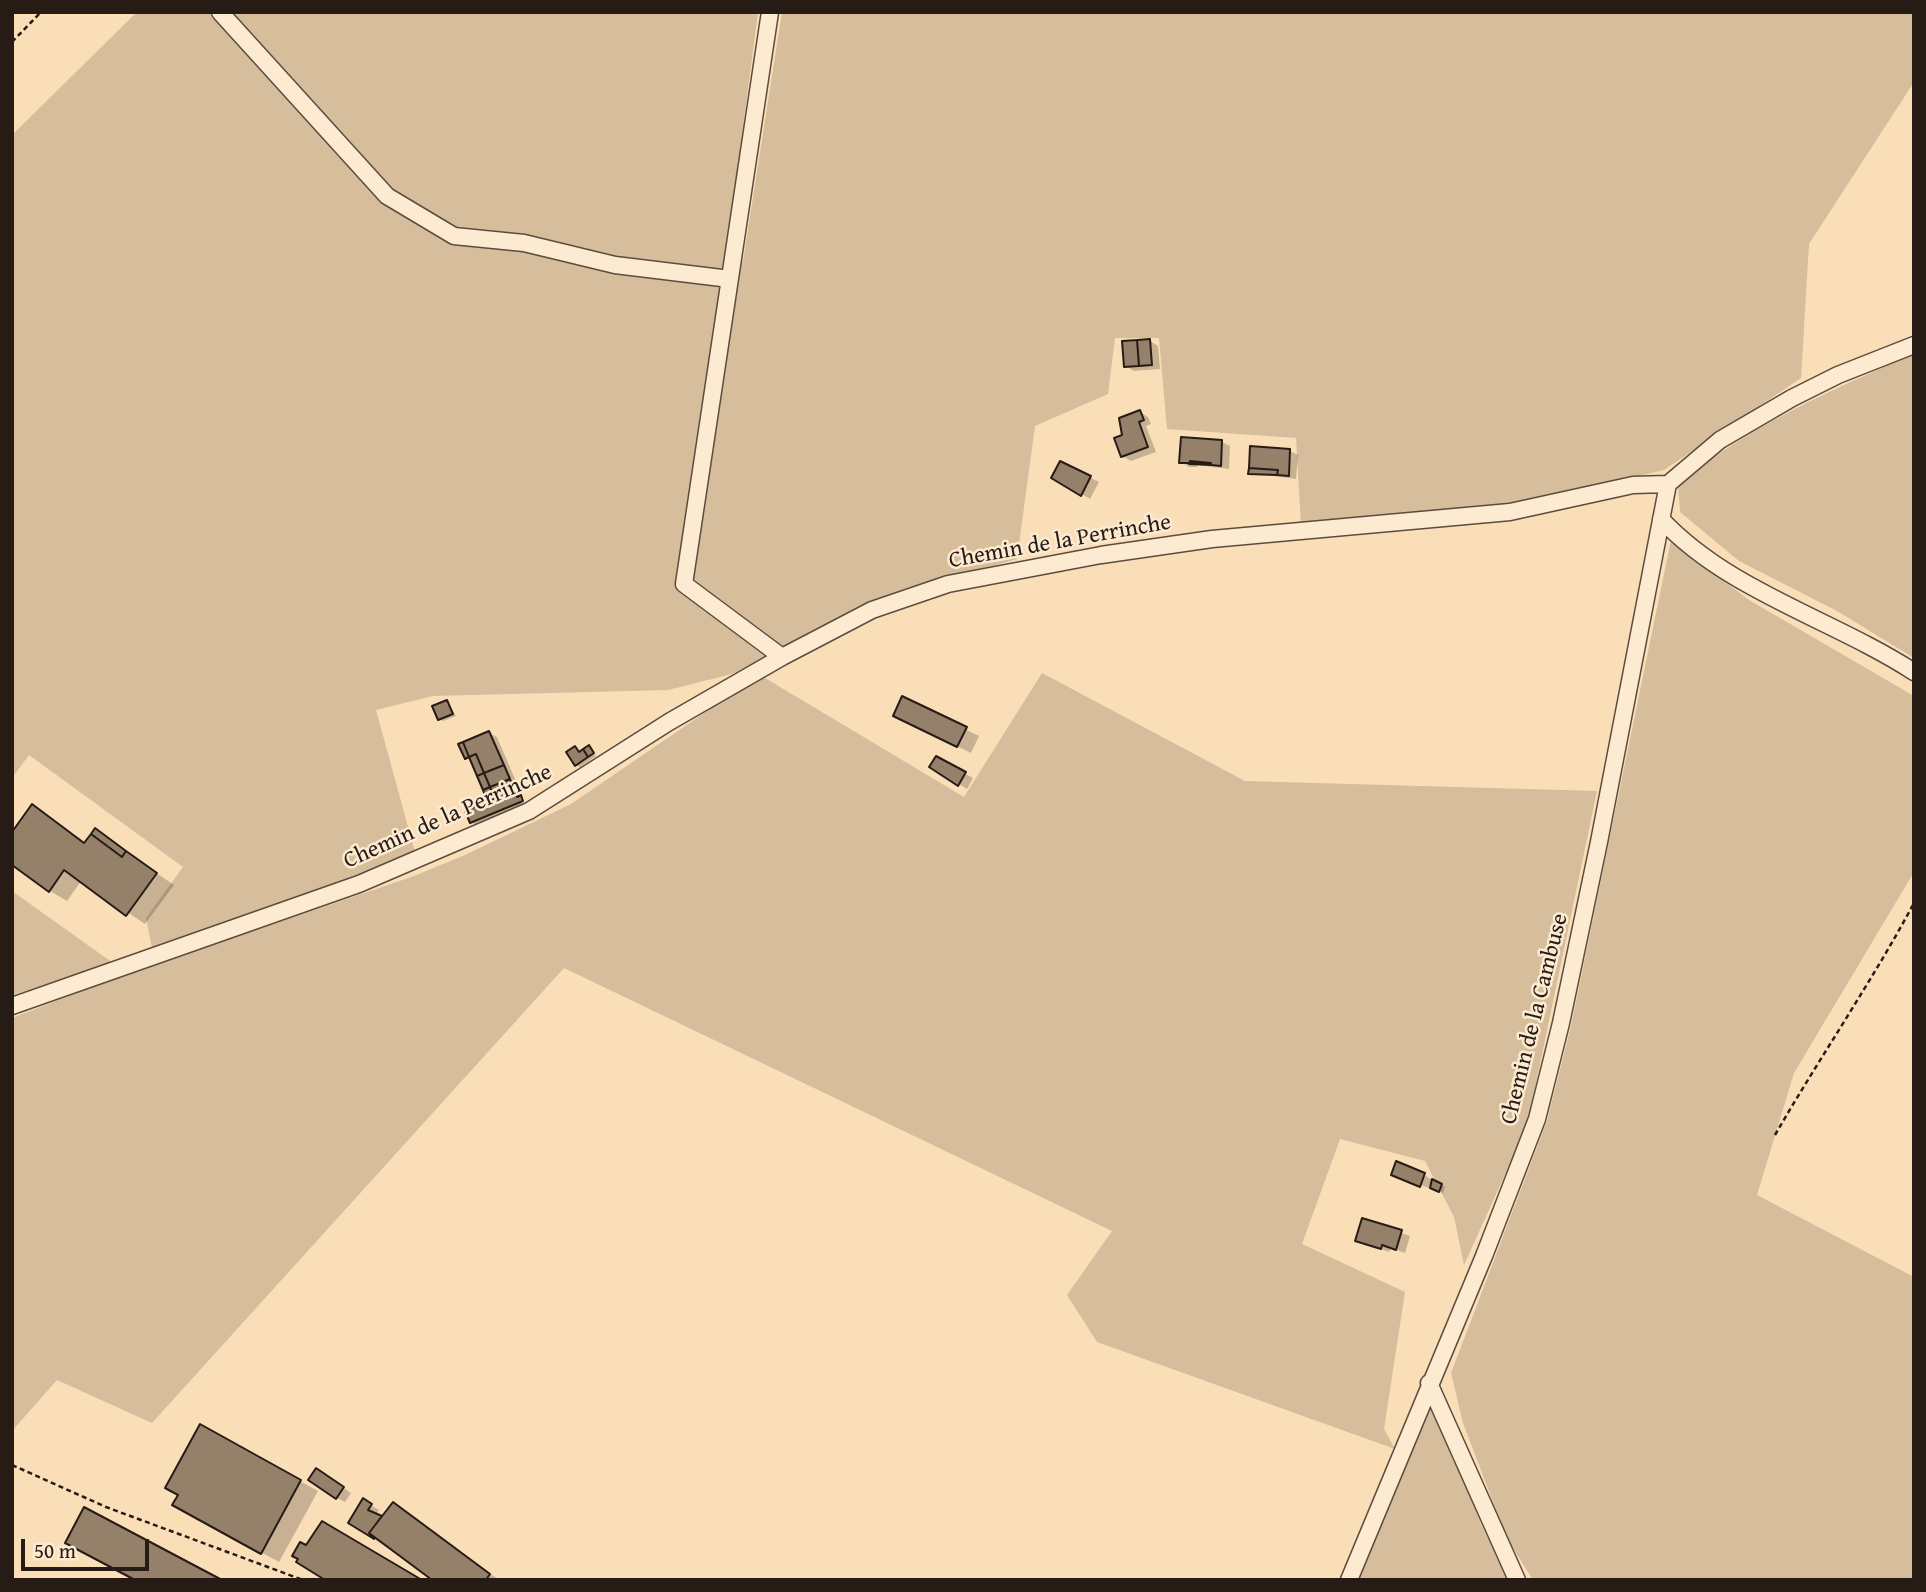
<!DOCTYPE html>
<html>
<head>
<meta charset="utf-8">
<style>
	body { margin:0 }
	#map { position:relative; width:1926px; height:1592px; overflow:hidden; background:#fadeb8; font-family:"Gentium Book Plus",serif }
	canvas { display:block }
	.frame { position:absolute; inset:0; border:14px solid #271b16; pointer-events:none }
	.scale { position:absolute; left:21px; top:1539px; width:128px; height:32px; box-sizing:border-box; border:4px solid #271b16; border-top:0; padding-left:9px; font-size:21px; line-height:24px; white-space:nowrap; color:#271b16; -webkit-text-stroke:5px #fcead1; paint-order:stroke }
</style>
</head>
<body>
<div id="map">
<canvas width="1926" height="1592"></canvas>
<div class="frame"></div>
<div class="scale">50 m</div>
</div>
<script>
const g = document.querySelector('canvas').getContext('2d');
g.lineJoin = 'round';
function paint(path, color) {
  g.fillStyle = color;
  g.fill(path, 'evenodd');
}
function strokePath(path, color, width, dash) {
  g.strokeStyle = color;
  g.lineWidth = width;
  g.lineCap = dash ? 'butt' : 'round';
  g.setLineDash(dash || []);
  g.stroke(path);
}
function drawText(font, color, halo, rows, align = 'center') {
  g.font = font + ' "Gentium Book Plus",serif';
  g.lineWidth = 5;
  g.setLineDash([]);
  g.textBaseline = 'middle';
  g.strokeStyle = halo;
  g.fillStyle = color;
  for (const [text, x, y, turn = 0] of rows) {
    g.save();
    g.translate(x, y);
    g.rotate((+turn || 0) * Math.PI / 180);
    g.textAlign = isNaN(turn) ? turn : align;
    if (halo) g.strokeText(text, 0, 0);
    g.fillText(text, 0, 0);
    g.restore();
  }
}
const green = new Path2D(`
	M 137,12 L 758,12 L 726,257 L 743,261 L 782,12 L 1914,12 L 1914,82 L 1809,244 L 1801,378 L 1664,470 L 1525,503 L 1301,525 L 1296,438 L 1167,429 L 1159,338 L 1115,338 L 1108,394 L 1035,426 L 1017,559 L 879,599 L 732,674 L 668,690 L 433,696 L 376,710 L 416,856 L 152,948 L 146,918 L 183,867 L 29,755 L 12,778 L 12,135 Z
	M 1914,354 L 1914,658 L 1837,611 L 1739,561 L 1680,512 L 1678,484 C 1749,426 1831,390 1914,354 Z
	M 1671,540 L 1749,600 L 1914,696 L 1914,872 L 1794,1073 L 1757,1195 L 1914,1277 L 1914,1580 L 1533,1580 L 1507,1539 L 1463,1423 L 1451,1373 L 1547,1121 L 1571,1026 Z
	M 1042,673 L 1245,781 L 1597,791 L 1527,1126 L 1464,1265 L 1454,1217 L 1425,1161 L 1340,1139 L 1302,1244 L 1405,1292 L 1384,1429 L 1395,1449 L 1097,1342 L 1067,1295 L 1112,1231 L 564,968 L 152,1423 L 57,1380 L 12,1431 L 12,1018 L 116,978 L 414,876 L 465,855 L 571,804 L 760,675 L 964,797 Z
	M 12,891 L 113,963 L 12,995 Z
	M 1430,1409 L 1438,1412 L 1481,1524 L 1509,1580 L 1358,1580 Z`);
const shadow = new Path2D(`
	M 1150,341 L 1158,346 L 1160,369 L 1134,371 L 1126,366 Z
	M 1140,412 L 1148,417 L 1151,424 L 1146,426 L 1156,452 L 1131,461 L 1122,456 L 1124,437 Z
	M 1222,442 L 1230,446 L 1229,469 L 1197,465 L 1197,467 L 1189,467 L 1181,462 Z
	M 1290,451 L 1298,455 L 1296,479 L 1250,473 Z
	M 1061,463 L 1099,482 L 1090,499 L 1054,477 Z
	M 903,699 L 979,736 L 971,753 L 908,722 Z
	M 447,702 L 456,716 L 443,721 L 439,719 Z
	M 489,733 L 497,737 L 523,798 L 520,798 L 524,808 L 479,827 L 471,822 L 490,802 L 472,759 L 466,757 Z
	M 589,747 L 596,756 L 580,767 L 576,765 L 575,748 L 581,753 Z
	M 937,758 L 973,778 L 967,789 L 932,767 Z
	M 33,807 L 86,843 L 130,855 L 174,885 L 145,924 L 81,881 L 67,901 L 50,891 Z
	M 1424,1175 L 1445,1187 L 1443,1193 L 1401,1178 Z
	M 1363,1220 L 1410,1236 L 1405,1253 L 1391,1248 L 1389,1252 L 1357,1240 Z
	M 201,1427 L 318,1491 L 279,1562 L 192,1515 L 180,1494 Z
	M 325,1475 L 351,1493 L 345,1502 L 337,1498 Z
	M 363,1501 L 379,1510 L 376,1515 L 383,1518 L 393,1504 L 411,1514 L 499,1580 L 435,1580 L 350,1523 Z`);
const building = new Path2D(`
	M 1150,339 L 1152,365 L 1139,366 L 1137,340 Z
	M 1137,340 L 1139,366 L 1124,367 L 1122,341 Z
	M 1140,410 L 1144,420 L 1139,422 L 1148,447 L 1121,457 L 1114,438 L 1122,435 L 1119,418 Z
	M 1181,437 L 1222,440 L 1221,466 L 1211,465 L 1211,463 L 1179,463 Z
	M 1250,446 L 1290,449 L 1289,476 L 1277,475 L 1278,470 L 1249,468 Z
	M 1060,461 L 1091,476 L 1081,496 L 1051,478 Z
	M 1190,461 L 1211,463 L 1211,465 L 1189,464 Z
	M 1249,468 L 1278,470 L 1277,475 L 1248,474 Z
	M 902,696 L 967,727 L 957,747 L 893,716 Z
	M 447,700 L 453,714 L 438,720 L 432,706 Z
	M 489,731 L 504,765 L 484,773 L 476,754 L 469,757 L 463,742 Z
	M 463,742 L 469,757 L 465,759 L 458,744 Z
	M 589,745 L 594,753 L 588,757 L 583,749 Z
	M 575,746 L 579,752 L 583,749 L 588,757 L 575,766 L 566,752 Z
	M 476,754 L 484,773 L 477,776 L 469,757 Z
	M 936,756 L 966,772 L 958,786 L 929,767 Z
	M 504,765 L 510,779 L 490,787 L 484,773 Z
	M 484,773 L 490,787 L 483,790 L 477,776 Z
	M 510,779 L 517,797 L 521,795 L 523,801 L 470,823 L 465,811 L 495,798 L 490,787 Z
	M 490,787 L 495,798 L 487,801 L 483,790 Z
	M 32,804 L 84,843 L 91,834 L 122,857 L 126,851 L 157,873 L 126,916 L 64,870 L 49,892 L 12,865 L 12,832 Z
	M 95,828 L 126,851 L 122,857 L 91,834 Z
	M 1396,1161 L 1425,1173 L 1420,1187 L 1391,1175 Z
	M 1432,1179 L 1442,1184 L 1439,1192 L 1430,1188 Z
	M 1362,1218 L 1402,1230 L 1396,1250 L 1382,1245 L 1381,1249 L 1355,1241 Z
	M 200,1424 L 301,1480 L 261,1554 L 172,1505 L 178,1495 L 165,1488 Z
	M 316,1468 L 344,1487 L 336,1499 L 308,1480 Z
	M 363,1498 L 372,1504 L 368,1510 L 382,1516 L 369,1533 L 374,1539 L 348,1523 Z
	M 393,1502 L 490,1574 L 486,1580 L 432,1580 L 369,1533 Z
	M 84,1507 L 222,1580 L 135,1580 L 65,1543 Z
	M 322,1521 L 422,1580 L 325,1580 L 296,1562 L 298,1559 L 292,1556 L 300,1542 L 306,1545 Z`);
const path = new Path2D(`
	M 12,42 L 41,12
	M 1775,1135 C 1820,1057 1871,983 1914,903
	M 12,1465 L 106,1507 L 303,1580`);
const street = new Path2D(`
	M 220,12 L 387,196 L 454,236 L 524,243 L 615,265 L 730,279
	M 770,12 L 684,584 L 782,657
	M 1661,519 C 1728,591 1832,619 1914,672
	M 12,1006 L 359,884 L 529,811 L 669,722 L 782,657 L 872,610 L 948,584 L 1101,555 L 1212,539 L 1510,512 L 1633,485 L 1668,484 L 1720,440 L 1792,398 L 1838,375 L 1914,345
	M 1429,1383 L 1517,1580
	M 1349,1580 L 1484,1256 L 1537,1119 L 1561,1023 L 1599,842 L 1668,484`);
const streetNames = [
	["Chemin de la Perrinche",1060,542,-10],
	["Chemin de la Perrinche",448,817,-24],
	["Chemin de la Cambuse",1535,1019,-76]
];
paint(green, '#d6bd9c');
paint(shadow, '#0003');
paint(building, '#95806a');
strokePath(building, '#271b16', 2);
strokePath(street, '#5c4c3e', 19);
strokePath(path, '#271b16', 2.5, [5, 3.5]);
strokePath(street, '#fcead1', 16);
drawText('23px', '#271b16', '#fcead1', streetNames);
</script>
</body>
</html>
